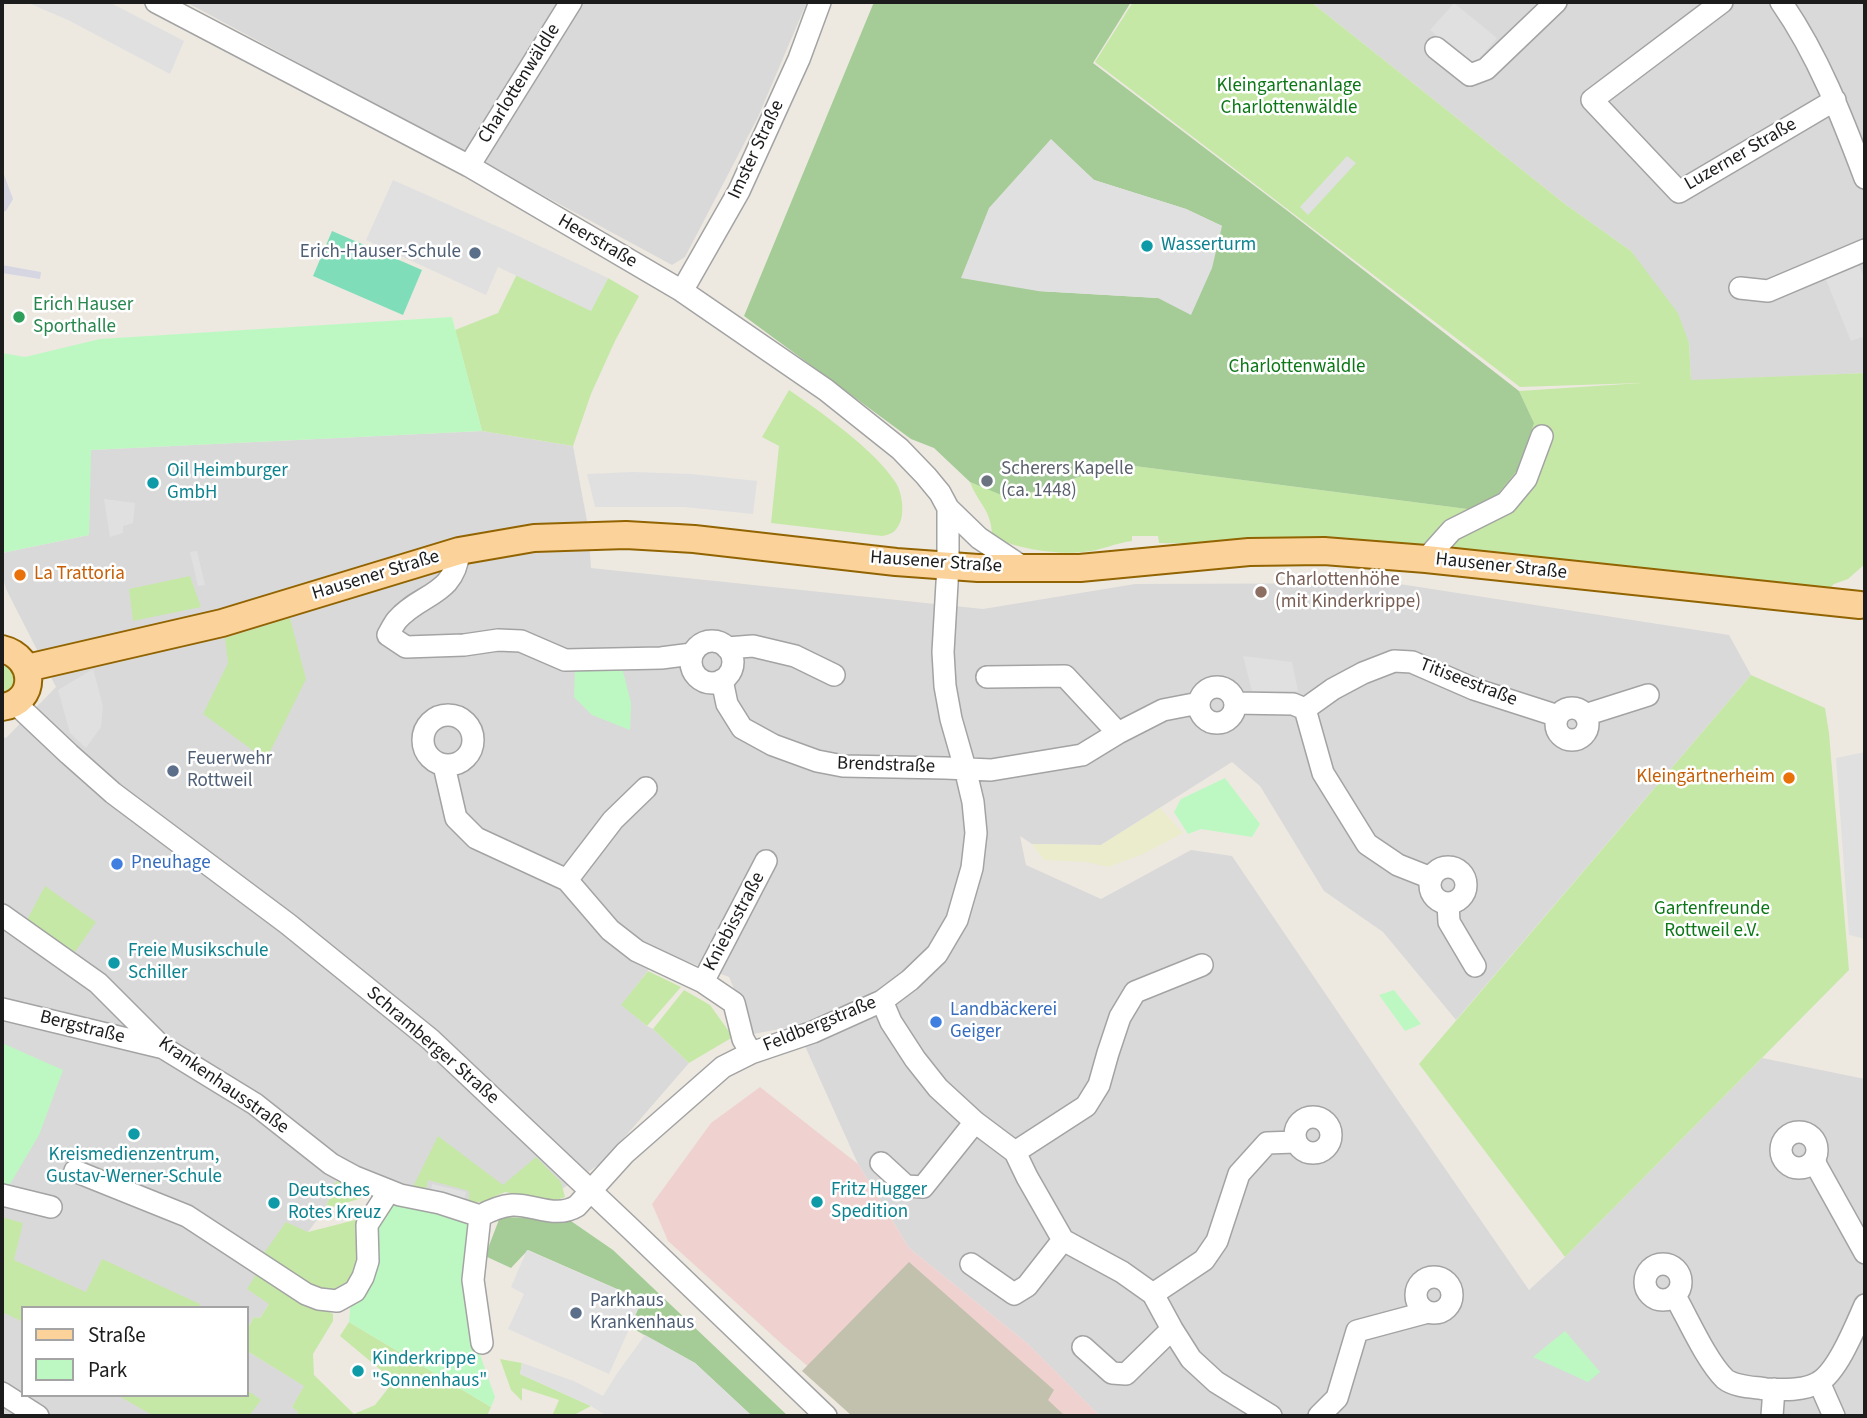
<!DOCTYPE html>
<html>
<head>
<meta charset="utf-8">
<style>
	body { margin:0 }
	#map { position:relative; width:1867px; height:1418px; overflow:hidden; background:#ede9e1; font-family:"Source Sans 3",sans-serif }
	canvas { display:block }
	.frame { position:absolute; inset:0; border:4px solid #1c1c1c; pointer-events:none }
	.legend { position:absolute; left:21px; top:1306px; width:228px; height:91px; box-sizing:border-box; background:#fff; border:2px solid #a4a4a4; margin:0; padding:9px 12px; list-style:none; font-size:21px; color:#1c1c1c }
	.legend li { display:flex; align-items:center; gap:14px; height:35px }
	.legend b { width:35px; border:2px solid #a4a4a4 }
</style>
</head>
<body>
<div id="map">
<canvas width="1867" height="1418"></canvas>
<div class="frame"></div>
<ul class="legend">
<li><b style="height:9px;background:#fbd299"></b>Straße</li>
<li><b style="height:19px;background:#bdf8c2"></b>Park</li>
</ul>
</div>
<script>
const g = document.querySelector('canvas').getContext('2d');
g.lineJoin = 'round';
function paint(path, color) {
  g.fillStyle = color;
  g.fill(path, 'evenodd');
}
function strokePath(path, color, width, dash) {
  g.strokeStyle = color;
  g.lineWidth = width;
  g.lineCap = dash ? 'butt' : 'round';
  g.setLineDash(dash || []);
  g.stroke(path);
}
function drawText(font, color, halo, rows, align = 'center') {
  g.font = font + ' "Source Sans 3",sans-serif';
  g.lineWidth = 5;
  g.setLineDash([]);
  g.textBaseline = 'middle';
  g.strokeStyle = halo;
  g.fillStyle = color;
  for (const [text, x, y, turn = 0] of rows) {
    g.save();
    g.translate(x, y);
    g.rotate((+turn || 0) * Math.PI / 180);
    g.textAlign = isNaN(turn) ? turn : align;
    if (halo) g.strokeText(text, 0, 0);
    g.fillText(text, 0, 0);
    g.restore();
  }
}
const residential = new Path2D(`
	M 186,2 L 807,2 L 758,117 L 685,257 L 672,265 Z
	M 1311,2 L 1865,2 L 1865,373 L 1691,381 L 1689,343 L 1631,251 L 1565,204 Z
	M 482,431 L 573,446 L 588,526 L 591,568 L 983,609 L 1135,584 L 1393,583 L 1729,635 L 1751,675 L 1456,1020 L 1383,932 L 1324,891 L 1260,786 L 1232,762 L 1101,845 L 1032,844 L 1020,836 L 1026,865 L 1101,899 L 1191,850 L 1232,856 L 1388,1086 L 1529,1290 L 1565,1257 L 1762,1058 L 1865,1079 L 1865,1416 L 1100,1416 L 1028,1344 L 909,1248 L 858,1164 L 796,1026 L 753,1034 L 729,977 L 662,952 L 622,1005 L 647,1026 L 653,1029 L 689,1063 L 603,1162 L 550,1197 L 505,1192 L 482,1202 L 464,1201 L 412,1189 L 348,1163 L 336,1181 L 325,1209 L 308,1232 L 269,1304 L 260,1318 L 254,1317 L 247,1329 L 247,1308 L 23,1308 L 23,1395 L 247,1395 L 247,1351 L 305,1386 L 292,1407 L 299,1412 L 296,1416 L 2,1416 L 2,737 L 6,738 L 56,687 L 6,589 L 2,574 L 2,553 L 89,535 L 90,450 Z`);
const commercial = new Path2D(`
	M 760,1087 L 858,1164 L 909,1248 L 1028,1344 L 1100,1416 L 866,1416 L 784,1346 L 668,1241 L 652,1204 L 711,1123 Z`);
const construction = new Path2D(`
	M 909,1262 L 1054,1390 L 1048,1400 L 1065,1416 L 852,1416 L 802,1371 Z`);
const farmland = new Path2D(`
	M 1160,808 L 1183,833 L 1143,854 L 1108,867 L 1087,862 L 1044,860 L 1032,844 L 1101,845 Z`);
const grass = new Path2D(`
	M 1133,2 L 1311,2 L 1565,204 L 1631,251 L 1678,313 L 1689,343 L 1691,380 L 1865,373 L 1865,564 L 1848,579 L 1834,584 L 1830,588 L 1767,586 L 1219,544 L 1159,543 L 1158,536 L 1132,536 L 1132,541 C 1115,543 1100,551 1083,552 C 1060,555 1009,549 992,534 C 991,509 977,502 970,482 L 1012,499 L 1119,464 L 1475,510 L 1534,423 L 1519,391 L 1641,383 L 1520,387 L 1095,62 Z
	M 517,274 L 591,310 L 608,278 L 639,296 L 615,341 L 591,394 L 573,446 L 482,431 L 455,330 L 498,313 Z
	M 789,390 C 821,412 876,451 896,483 C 902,493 904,509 901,520 C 897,531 893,534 882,536 L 771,523 L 779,446 L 762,437 Z
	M 190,576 L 201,607 L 133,621 L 129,589 Z
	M 290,618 L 306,679 L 266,760 L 203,714 L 228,663 L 225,638 Z
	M 2,662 C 16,668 17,674 15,688 L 2,697 Z
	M 1751,675 L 1825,708 L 1829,733 L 1849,970 L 1565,1257 L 1419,1064 Z
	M 45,886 L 96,922 L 75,952 L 27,920 Z
	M 648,971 L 681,987 L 647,1026 L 621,1005 Z
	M 684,990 L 710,1005 L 733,1037 L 689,1063 L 653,1029 Z
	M 438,1136 L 503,1185 L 536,1157 L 561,1182 L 565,1197 L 554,1201 L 505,1192 L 482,1202 L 469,1202 L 469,1191 L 428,1180 L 426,1191 L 412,1189 Z
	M 336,1181 L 372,1195 L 325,1209 Z
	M 2,1217 L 23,1223 L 14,1260 L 86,1292 L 102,1259 L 200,1304 L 199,1308 L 23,1308 L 23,1322 L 2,1312 Z
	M 363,1218 L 358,1261 L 352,1279 L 338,1290 L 318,1290 L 262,1256 L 286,1222 L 308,1232 Z
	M 257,1273 L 333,1314 L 333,1321 L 313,1354 L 314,1375 L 354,1414 L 375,1405 L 394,1381 L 340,1336 L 349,1322 L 491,1407 L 487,1416 L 296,1416 L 298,1412 L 292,1407 L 304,1386 L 247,1351 L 247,1329 L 254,1317 L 260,1318 L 269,1304 L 247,1289 Z
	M 500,1359 L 522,1363 L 520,1374 L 591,1406 L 572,1416 L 552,1416 L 559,1400 L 522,1388 L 522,1401 L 511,1390 Z
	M 247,1390 L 261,1400 L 249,1416 L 154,1416 L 117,1395 L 247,1395 Z`);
const forest = new Path2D(`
	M 874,2 L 1131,2 L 1093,63 L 1289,212 L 1519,391 L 1534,423 L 1518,469 L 1492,501 L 1475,510 L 1119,464 L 1011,499 L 970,482 L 934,448 L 911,439 L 744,316 ZM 1050,140 L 1094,180 L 1186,209 L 1222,226 L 1158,298 L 1038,291 Z
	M 500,1217 L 568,1219 L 613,1250 L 788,1416 L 752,1416 L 695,1363 L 630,1327 L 642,1300 L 528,1250 L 511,1268 L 485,1256 Z`);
const park = new Path2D(`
	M 452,317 L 482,431 L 91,450 L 89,535 L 2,553 L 2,353 L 25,357 L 100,339 Z
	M 620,659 L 631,703 L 630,730 L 592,715 L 574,697 L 575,667 Z
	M 1225,778 L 1260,824 L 1252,837 L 1201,829 L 1188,834 L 1174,812 L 1181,799 Z
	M 1394,990 L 1421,1024 L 1405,1031 L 1379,995 Z
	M 2,1043 L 63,1070 L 39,1135 L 6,1191 L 2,1190 Z
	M 392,1197 L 477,1219 L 471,1329 L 495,1397 L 491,1407 L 349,1322 L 351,1300 L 372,1283 L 370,1239 Z
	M 1565,1331 L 1600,1372 L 1588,1382 L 1533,1357 Z`);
const pitch = new Path2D(`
	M 332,231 L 422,270 L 403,315 L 313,276 Z`);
const parking = new Path2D(`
	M 26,2 L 109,2 L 184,41 L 170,74 L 68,20 Z
	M 1454,3 L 1497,38 L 1473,66 L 1430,30 Z
	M 1051,139 L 1094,180 L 1186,209 L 1222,226 L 1212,268 L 1191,315 L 1158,298 L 1038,291 L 961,278 L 989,208 Z
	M 1347,156 L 1356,163 L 1308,215 L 1300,207 Z
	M 393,180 L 512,233 L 608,278 L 591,311 L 498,267 L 486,295 L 366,240 Z
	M 1857,261 L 1865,280 L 1864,342 L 1862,337 L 1851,341 L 1824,275 Z
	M 633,472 L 691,474 L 757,481 L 753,514 L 684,507 L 595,507 L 587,474 Z
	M 104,499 L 135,503 L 133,523 L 123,526 L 123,533 L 110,537 Z
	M 197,551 L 205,585 L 198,586 L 190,552 Z
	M 1243,656 L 1292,662 L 1298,691 L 1252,691 Z
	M 93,669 L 103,706 L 101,727 L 86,748 L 70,733 L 58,690 Z
	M 1865,752 L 1865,939 L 1849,935 L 1836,758 Z
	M 432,1184 L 466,1192 L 464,1201 L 431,1194 Z
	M 527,1250 L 642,1300 L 609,1374 L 508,1329 L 524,1294 L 511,1287 Z
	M 645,1335 L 695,1363 L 752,1416 L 607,1416 L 591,1406 L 520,1374 L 522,1363 L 574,1381 L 603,1396 L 618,1372 Z`);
const plaza = new Path2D(`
	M 2,169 L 13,199 L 6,211 L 2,212 Z
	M 2,265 L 41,272 L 40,279 L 2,273 Z`);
const minor = new Path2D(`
	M 1722,2 L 1592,100 L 1679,192 L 1835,100
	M 1781,2 C 1818,55 1842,117 1865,178
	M 1436,48 L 1470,75 L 1486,69 L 1556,2
	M 469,166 L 571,2
	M 1740,288 L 1768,291 L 1865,250
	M 682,291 L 739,191 L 799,59 L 820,2
	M 948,508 L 979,538 L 1024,568
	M 459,551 C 455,596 420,593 397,620 C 393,625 391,630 388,635 L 406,647 L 464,645 L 498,640 L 521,641 L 565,660 L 661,658 L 692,654
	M 1426,559 L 1452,530 L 1506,503 L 1526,479 L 1542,436
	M691 662a21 21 0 1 1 42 0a21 21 0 1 1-42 0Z
	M 727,648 L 753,646 L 795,656 L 834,675
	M 987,677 L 1065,676 L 1118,733
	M 722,680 L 727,704 L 742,728 L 773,745 L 817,761 L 843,766 L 945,768 L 991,770 L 1082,755 L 1118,733 L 1163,710 L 1199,703
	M1199 705a18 18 0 1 1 36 0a18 18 0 1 1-36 0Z
	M 15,703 L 69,754 L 113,793 L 288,924 L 430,1039 L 631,1229 L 826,1416
	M 1235,703 L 1293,704 L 1305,709 L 1333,689 L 1363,673 L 1394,661 L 1412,662 L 1474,689 L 1558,716
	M1556 724a16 16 0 1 1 32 0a16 16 0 1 1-32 0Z
	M 1305,709 L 1323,773 L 1367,844 L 1398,865 L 1431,878
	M 1585,715 L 1648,695
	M423 740a25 25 0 1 1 50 0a25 25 0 1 1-50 0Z
	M 447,765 L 445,770 L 456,818 L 476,838 L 567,880 L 610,930 L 637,951 L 703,982 L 734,1003 L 743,1039 L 751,1053
	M1430 885a18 18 0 1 1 36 0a18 18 0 1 1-36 0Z
	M 567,880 L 613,820 L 646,788
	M 1448,903 L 1449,922 L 1475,966
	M 2,915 L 98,983 L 162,1047 L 255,1104 L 331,1164 L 355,1177 L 400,1195 L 440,1203 L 480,1216 C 489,1211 501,1206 512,1205 C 534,1204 556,1219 577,1206 L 625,1153 L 723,1067 L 751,1053 L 813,1032 L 882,1001 L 910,980 L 937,954 L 957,920 L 972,868 L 976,833 L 973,802 L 965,768 L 951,719 L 945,686 L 943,652 L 948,566 L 948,508 L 940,493 L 926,476 L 900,449 L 826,390 L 682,291 L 469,166 L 156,2
	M 703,982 L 766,861
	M 882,1001 L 891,1022 L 915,1059 L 938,1088 L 975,1122 L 1015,1152 L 1027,1177 L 1063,1240 L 1122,1272 L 1153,1294 L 1172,1329 L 1191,1359 L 1216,1382 L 1271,1416
	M 2,1009 L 160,1047
	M1295 1135a18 18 0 1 1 36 0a18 18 0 1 1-36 0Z
	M1781 1150a18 18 0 1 1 36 0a18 18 0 1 1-36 0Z
	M 1015,1152 L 1086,1106 L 1099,1085 L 1108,1053 L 1120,1017 L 1135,992 L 1202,965
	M 1815,1159 L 1816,1165 L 1865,1253
	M 881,1163 L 906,1186 L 923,1187 L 975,1122
	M 75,1171 L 187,1216 L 306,1294 L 319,1299 L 337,1301 L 355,1291 L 363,1277 L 368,1261 L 367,1225 L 389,1191
	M 2,1195 L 51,1207
	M 480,1216 L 473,1280 L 482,1343
	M1645 1282a18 18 0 1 1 36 0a18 18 0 1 1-36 0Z
	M 971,1264 L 1014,1294 L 1027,1286 L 1063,1240
	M1416 1295a18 18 0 1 1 36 0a18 18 0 1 1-36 0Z
	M 1153,1294 L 1204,1260 L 1217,1241 L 1239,1174 L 1267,1143 L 1295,1142
	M 1675,1296 C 1688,1319 1707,1362 1725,1379 C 1735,1387 1754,1387 1766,1389 C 1782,1390 1805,1391 1819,1382 C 1838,1371 1856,1325 1865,1305
	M 1083,1347 L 1112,1373 L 1126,1374 L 1172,1329
	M 1819,1382 L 1834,1416
	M 2,1393 L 38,1416
	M 1319,1416 L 1337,1398 L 1357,1331 L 1428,1312
	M 1772,1416 L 1774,1389`);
const major = new Path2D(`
	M 2,649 C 36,657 38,702 2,707
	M 27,668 L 222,623 L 459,551 L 534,538 L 626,535 L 694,539 L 896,562 L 978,568 L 1080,568 L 1249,552 L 1324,551 L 1426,559 L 1860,605`);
const markers = [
	[1147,246,7,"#0f9aa8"],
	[475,253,7,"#5c6f8a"],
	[19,317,7,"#2e9e5b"],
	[987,481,7,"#6b7280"],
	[153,483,7,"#0f9aa8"],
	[20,575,7,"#e8710a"],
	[1261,592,7,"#8d6e63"],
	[173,771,7,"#5c6f8a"],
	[1789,778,7,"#e8710a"],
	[117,864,7,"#3f7fe0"],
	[114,963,7,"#0f9aa8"],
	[936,1022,7,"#3f7fe0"],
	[134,1134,7,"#0f9aa8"],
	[817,1202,7,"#0f9aa8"],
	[274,1203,7,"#0f9aa8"],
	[576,1313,7,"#5c6f8a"],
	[358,1371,7,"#0f9aa8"]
];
const streetNames = [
	["Charlottenwäldle",520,84,-58],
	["Imster Straße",757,150,-65],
	["Luzerner Straße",1741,155,-30],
	["Heerstraße",597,242,30],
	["Hausener Straße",936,563,4],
	["Hausener Straße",1501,567,6],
	["Hausener Straße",376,576,-17],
	["Titiseestraße",1468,683,21],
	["Brendstraße",886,766,2],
	["Kniebisstraße",735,922,-62],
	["Feldbergstraße",820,1025,-22],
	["Bergstraße",82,1028,14],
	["Schramberger Straße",432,1046,41],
	["Krankenhausstraße",223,1086,35]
];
const parkNames = [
	["Kleingartenanlage",1289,87],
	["Charlottenwäldle",1289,109],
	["Charlottenwäldle",1297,368],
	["Gartenfreunde",1712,910],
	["Rottweil e.V.",1712,932]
];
const cultureNames = [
	["Wasserturm",1161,246],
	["Oil Heimburger",167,472],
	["GmbH",167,494],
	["Freie Musikschule",128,952],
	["Schiller",128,974],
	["Kreismedienzentrum,",134,1156,"center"],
	["Gustav-Werner-Schule",134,1178,"center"],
	["Fritz Hugger",831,1191],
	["Spedition",831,1213],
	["Deutsches",288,1192],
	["Rotes Kreuz",288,1214],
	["Kinderkrippe",372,1360],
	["\"Sonnenhaus\"",372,1382]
];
const serviceNames = [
	["Erich-Hauser-Schule",461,253,"right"],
	["Feuerwehr",187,760],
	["Rottweil",187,782],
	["Parkhaus",590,1302],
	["Krankenhaus",590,1324]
];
const leisureNames = [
	["Erich Hauser",33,306],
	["Sporthalle",33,328]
];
const worshipNames = [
	["Scherers Kapelle",1001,470],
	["(ca. 1448)",1001,492]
];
const foodNames = [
	["La Trattoria",34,575],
	["Kleingärtnerheim",1775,778,"right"]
];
const educationNames = [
	["Charlottenhöhe",1275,581],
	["(mit Kinderkrippe)",1275,603]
];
const shopNames = [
	["Pneuhage",131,864],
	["Landbäckerei",950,1011],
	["Geiger",950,1033]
];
paint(residential, '#dad9d9');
paint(commercial, '#efd2d0');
paint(construction, '#c1c1ad');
paint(farmland, '#eaeccc');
paint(grass, '#c6e8a7');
paint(forest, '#a5cc96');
paint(park, '#bdf8c2');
paint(pitch, '#7fddba');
paint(parking, '#e0e0e0');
paint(plaza, '#d6d6e3');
strokePath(minor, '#a3a3a3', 24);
strokePath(major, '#926401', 30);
strokePath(minor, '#fff', 21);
strokePath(major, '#fbd299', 26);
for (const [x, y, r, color] of markers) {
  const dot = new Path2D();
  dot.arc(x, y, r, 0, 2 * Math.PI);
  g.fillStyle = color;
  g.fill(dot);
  strokePath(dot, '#fff', 2.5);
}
drawText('19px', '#1c1c1c', '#fff', streetNames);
drawText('19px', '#0c7716', '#fff', parkNames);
drawText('19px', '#0d838f', '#fff', cultureNames, 'left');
drawText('19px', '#4e5e75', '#fff', serviceNames, 'left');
drawText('19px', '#27864d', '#fff', leisureNames, 'left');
drawText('19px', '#5b616d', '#fff', worshipNames, 'left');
drawText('19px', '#c56008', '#fff', foodNames, 'left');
drawText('19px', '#785e54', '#fff', educationNames, 'left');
drawText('19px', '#366cbe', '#fff', shopNames, 'left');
</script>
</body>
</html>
